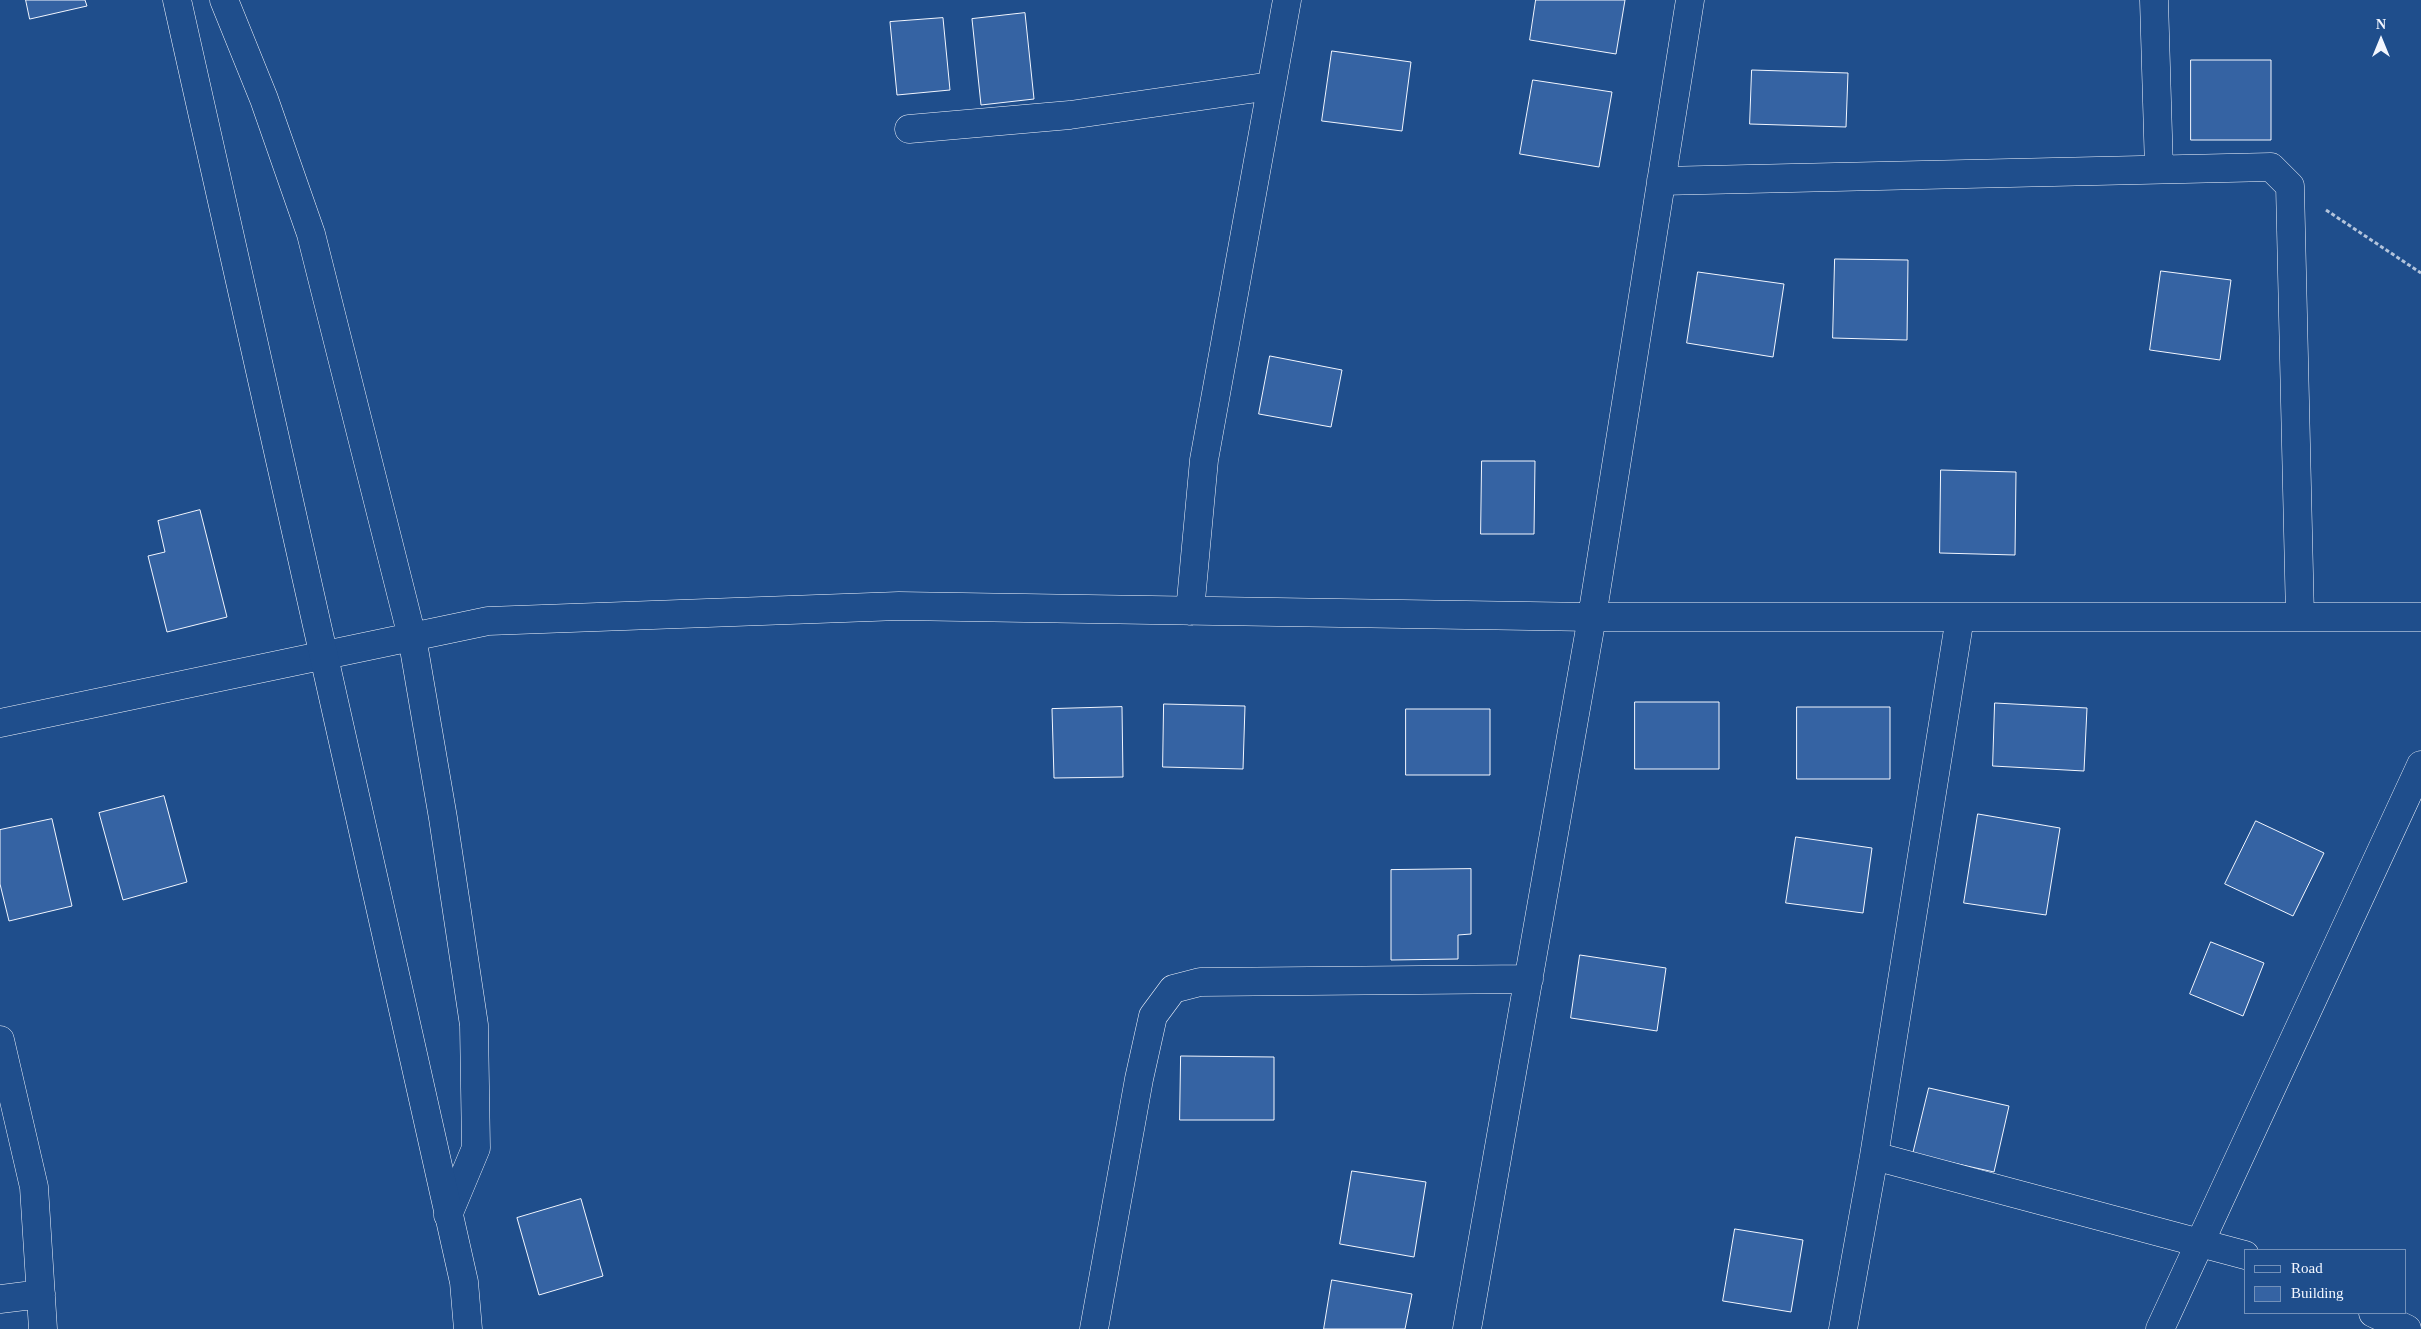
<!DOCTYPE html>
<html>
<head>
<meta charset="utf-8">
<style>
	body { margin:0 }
	#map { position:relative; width:2421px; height:1329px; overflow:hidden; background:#1f4e8c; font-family:Georgia,serif }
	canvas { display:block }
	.legend { position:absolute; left:2244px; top:1249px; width:162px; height:65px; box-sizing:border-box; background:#1f4e8c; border:1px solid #7391ba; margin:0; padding:6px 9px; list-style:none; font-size:15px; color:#f2f6ff }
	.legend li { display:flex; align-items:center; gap:10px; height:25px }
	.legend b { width:25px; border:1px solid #7391ba }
	.north { position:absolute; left:2356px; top:15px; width:50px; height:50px; -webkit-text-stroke:4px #1f4e8c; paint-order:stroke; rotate:0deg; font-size:14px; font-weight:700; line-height:20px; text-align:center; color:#f2f6ff }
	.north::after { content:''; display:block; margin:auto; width:18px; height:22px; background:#f2f6ff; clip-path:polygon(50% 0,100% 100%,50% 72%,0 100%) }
</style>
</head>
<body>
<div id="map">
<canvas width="2421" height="1329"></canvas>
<ul class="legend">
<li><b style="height:6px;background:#1f4e8c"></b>Road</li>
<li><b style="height:14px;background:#3563a3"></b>Building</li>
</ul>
<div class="north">N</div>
</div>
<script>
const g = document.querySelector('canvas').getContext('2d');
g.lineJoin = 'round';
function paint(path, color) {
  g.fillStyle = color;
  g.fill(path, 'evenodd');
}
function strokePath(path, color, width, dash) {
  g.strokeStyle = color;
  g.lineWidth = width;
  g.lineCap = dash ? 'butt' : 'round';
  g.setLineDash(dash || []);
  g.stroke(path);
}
const building = new Path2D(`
	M 26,0 L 85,0 L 87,6 L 30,19 Z
	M 1536,0 L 1625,0 L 1616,54 L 1530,40 Z
	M 1025,13 L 1034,99 L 981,105 L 972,19 Z
	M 943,18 L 950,90 L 897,95 L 890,22 Z
	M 1332,51 L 1411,62 L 1402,131 L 1322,121 Z
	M 2191,60 L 2271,60 L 2271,140 L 2191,140 Z
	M 1752,70 L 1848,73 L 1846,127 L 1750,124 Z
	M 1533,80 L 1612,92 L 1599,167 L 1520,154 Z
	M 1835,259 L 1908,260 L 1907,340 L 1833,338 Z
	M 2161,271 L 2231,280 L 2220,360 L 2150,350 Z
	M 1698,272 L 1784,284 L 1773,357 L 1687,343 Z
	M 1270,356 L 1342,370 L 1331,427 L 1259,414 Z
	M 1482,461 L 1535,461 L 1534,534 L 1481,534 Z
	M 1941,470 L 2016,472 L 2015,555 L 1940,553 Z
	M 200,510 L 227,617 L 167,632 L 148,556 L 165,552 L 158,521 Z
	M 1635,702 L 1719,702 L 1719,769 L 1635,769 Z
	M 1995,703 L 2087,708 L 2084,771 L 1993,766 Z
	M 1164,704 L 1245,706 L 1243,769 L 1163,767 Z
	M 1122,707 L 1123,777 L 1054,778 L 1052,709 Z
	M 1797,707 L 1890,707 L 1890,779 L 1797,779 Z
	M 1406,709 L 1490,709 L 1490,775 L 1406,775 Z
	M 164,796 L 187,882 L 123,900 L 99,813 Z
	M 1978,814 L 2060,828 L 2046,915 L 1964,903 Z
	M 52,819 L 72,906 L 9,921 L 0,884 L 0,830 Z
	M 2256,821 L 2324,853 L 2293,916 L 2225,884 Z
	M 1796,837 L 1872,848 L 1863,913 L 1786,903 Z
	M 1471,869 L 1471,934 L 1458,935 L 1458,959 L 1391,960 L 1391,870 Z
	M 2211,942 L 2264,963 L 2243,1016 L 2190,994 Z
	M 1580,955 L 1666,968 L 1657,1031 L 1571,1018 Z
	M 1181,1056 L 1274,1057 L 1274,1120 L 1180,1120 Z
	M 1929,1088 L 2009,1106 L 1994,1172 L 1913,1154 Z
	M 1352,1171 L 1426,1182 L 1414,1257 L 1340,1244 Z
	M 581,1199 L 603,1276 L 539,1295 L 517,1218 Z
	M 1735,1229 L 1803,1240 L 1791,1312 L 1723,1301 Z
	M 1332,1280 L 1412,1294 L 1405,1329 L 1324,1329 Z`);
const path = new Path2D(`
	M 2326,210 L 2421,273`);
const minor = new Path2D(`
	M 224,0 L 264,99 L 311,234 L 412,637 L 443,818 L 474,1025 L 476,1148 L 448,1215
	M 2154,0 L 2159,169
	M 909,129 L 1070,115 L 1271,86
	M 1661,181 L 2271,167 L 2290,186 L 2300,617
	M 1190,611 L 1204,460 L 1287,0
	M 0,723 L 488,621 L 899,606 L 1592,617 L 2421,617
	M 0,1040 L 34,1187 L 43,1329
	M 1874,1156 L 2245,1255
	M 0,1299 L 41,1294
	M 2373,1313 L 2407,1329
	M 1094,1329 L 1139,1079 L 1153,1016 L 1173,989 L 1200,982 L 1529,979
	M 1467,1329 L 1592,617 L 1690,0
	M 1843,1329 L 1874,1156 L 1960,617
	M 2160,1329 L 2421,765`);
const tertiary = new Path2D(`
	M 177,0 L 464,1282 L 468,1329`);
paint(building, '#3563a3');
strokePath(building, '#f2f6ff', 1);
strokePath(minor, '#f2f6ff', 29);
strokePath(tertiary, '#f2f6ff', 29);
strokePath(path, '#b3c4dc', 3, [4, 2.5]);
strokePath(minor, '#1f4e8c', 28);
strokePath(tertiary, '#1f4e8c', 28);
</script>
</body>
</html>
